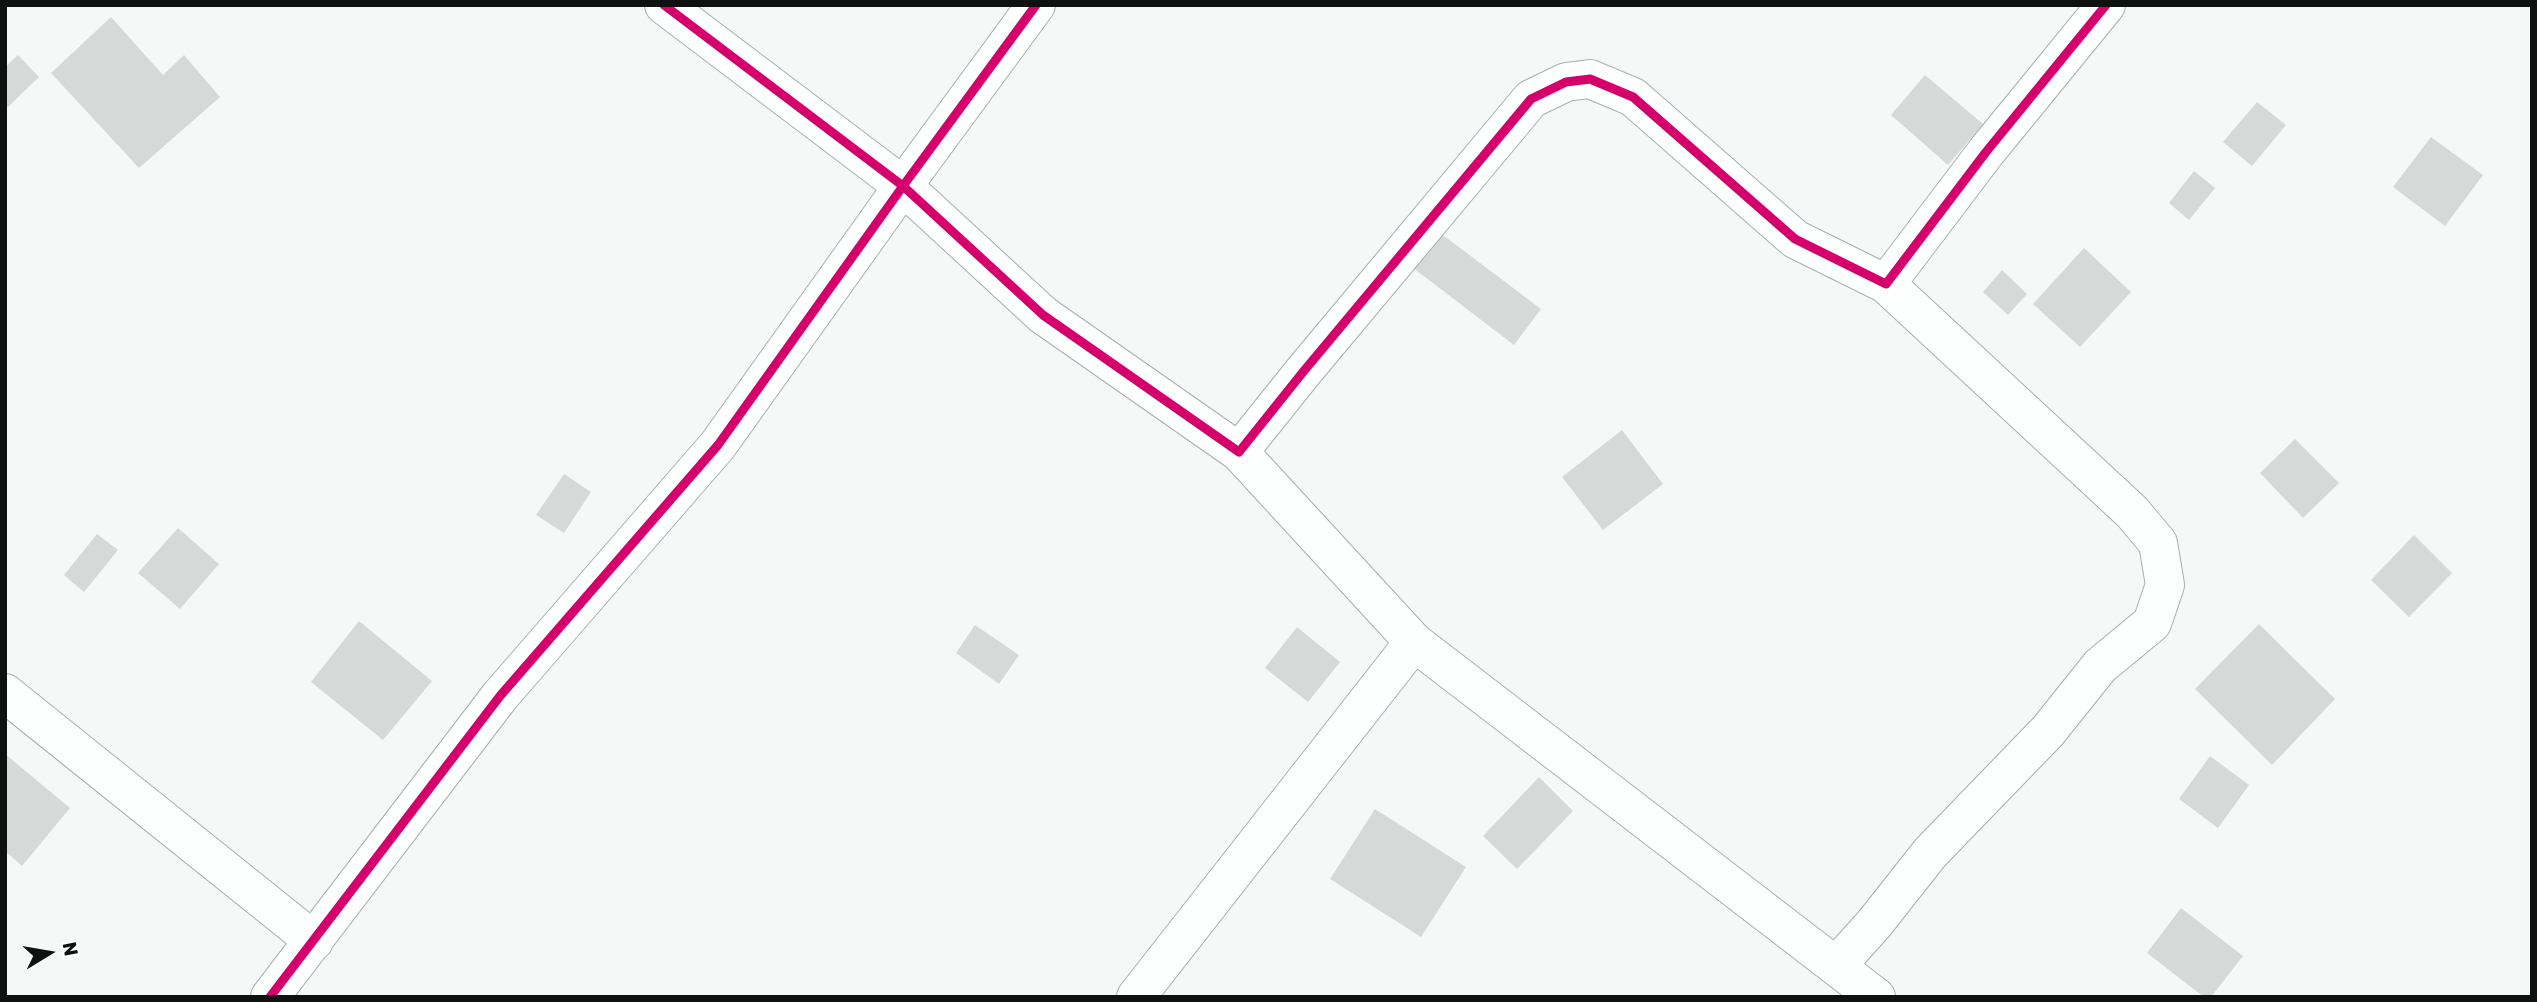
<!DOCTYPE html>
<html>
<head>
<meta charset="utf-8">
<style>
	body { margin:0 }
	#map { position:relative; width:2537px; height:1002px; overflow:hidden; background:#f4f9f8; font-family:Rubik,sans-serif }
	canvas { display:block }
	.frame { position:absolute; inset:0; border:7px solid #0f1111; pointer-events:none }
	.north { position:absolute; left:14px; top:918px; width:70px; height:70px; -webkit-text-stroke:5px #fff; paint-order:stroke; rotate:79deg; font-size:19px; font-weight:700; line-height:28px; text-align:center; color:#0f1111 }
	.north::after { content:''; display:block; margin:auto; width:24px; height:32px; background:#0f1111; clip-path:polygon(50% 0,100% 100%,50% 72%,0 100%) }
</style>
</head>
<body>
<div id="map">
<canvas width="2537" height="1002"></canvas>
<div class="frame"></div>
<div class="north">N</div>
</div>
<script>
const g = document.querySelector('canvas').getContext('2d');
g.lineJoin = 'round';
function paint(path, color) {
  g.fillStyle = color;
  g.fill(path, 'evenodd');
}
function strokePath(path, color, width, dash) {
  g.strokeStyle = color;
  g.lineWidth = width;
  g.lineCap = dash ? 'butt' : 'round';
  g.setLineDash(dash || []);
  g.stroke(path);
}
const building = new Path2D(`
	M 111,17 L 163,75 L 184,55 L 220,97 L 139,168 L 51,73 Z
	M 18,55 L 39,77 L 8,107 L 5,104 L 5,67 Z
	M 1925,75 L 1983,124 L 1948,165 L 1891,115 Z
	M 2257,102 L 2286,125 L 2252,166 L 2223,142 Z
	M 2431,137 L 2483,175 L 2445,226 L 2393,187 Z
	M 2194,171 L 2215,188 L 2189,220 L 2169,203 Z
	M 1431,226 L 1541,309 L 1514,345 L 1404,261 Z
	M 2084,248 L 2131,292 L 2080,347 L 2033,304 Z
	M 2002,270 L 2027,294 L 2008,315 L 1983,292 Z
	M 1622,430 L 1663,484 L 1603,530 L 1562,477 Z
	M 2295,439 L 2339,483 L 2303,518 L 2260,473 Z
	M 564,474 L 591,492 L 564,533 L 536,515 Z
	M 178,528 L 219,564 L 180,609 L 138,573 Z
	M 97,534 L 118,550 L 84,592 L 64,575 Z
	M 2414,535 L 2452,573 L 2409,617 L 2371,580 Z
	M 359,621 L 432,681 L 383,740 L 311,682 Z
	M 2259,624 L 2335,699 L 2272,765 L 2195,689 Z
	M 975,625 L 1019,655 L 999,684 L 956,653 Z
	M 1297,627 L 1340,662 L 1308,702 L 1265,668 Z
	M 5,754 L 70,808 L 22,866 L 5,851 Z
	M 2210,756 L 2249,785 L 2218,828 L 2179,799 Z
	M 1539,777 L 1573,811 L 1517,869 L 1483,836 Z
	M 1375,809 L 1466,867 L 1421,937 L 1330,879 Z
	M 2181,908 L 2243,956 L 2211,997 L 2204,997 L 2147,953 Z`);
const minor = new Path2D(`
	M 664,5 L 903,186 L 1043,315 L 1239,452 L 1303,372 L 1531,99 L 1566,82 L 1590,79 L 1633,97 L 1795,239 L 1886,284 L 1986,152 L 2106,5
	M 1239,452 L 1414,642 L 1876,997
	M 5,693 L 314,941
	M 1836,966 L 1874,924 L 1930,853 L 2048,731 L 2100,666 L 2152,623 L 2165,585 L 2158,543 L 2132,512 L 1886,284
	M 270,997 L 500,696 L 718,445 L 903,186 L 1036,5
	M 1136,997 L 1414,642`);
const cycleway = new Path2D(`
	M 664,5 L 903,186 L 1043,315 L 1239,452 L 1303,372 L 1531,99 L 1566,82 L 1590,79 L 1633,97 L 1795,239 L 1886,284 L 1986,152 L 2106,5
	M 270,997 L 500,696 L 718,445 L 903,186 L 1036,5`);
paint(building, '#d6d9d8');
strokePath(minor, '#abaeae', 40);
strokePath(minor, '#fdfefe', 38);
strokePath(cycleway, '#d6006c', 9);
</script>
</body>
</html>
